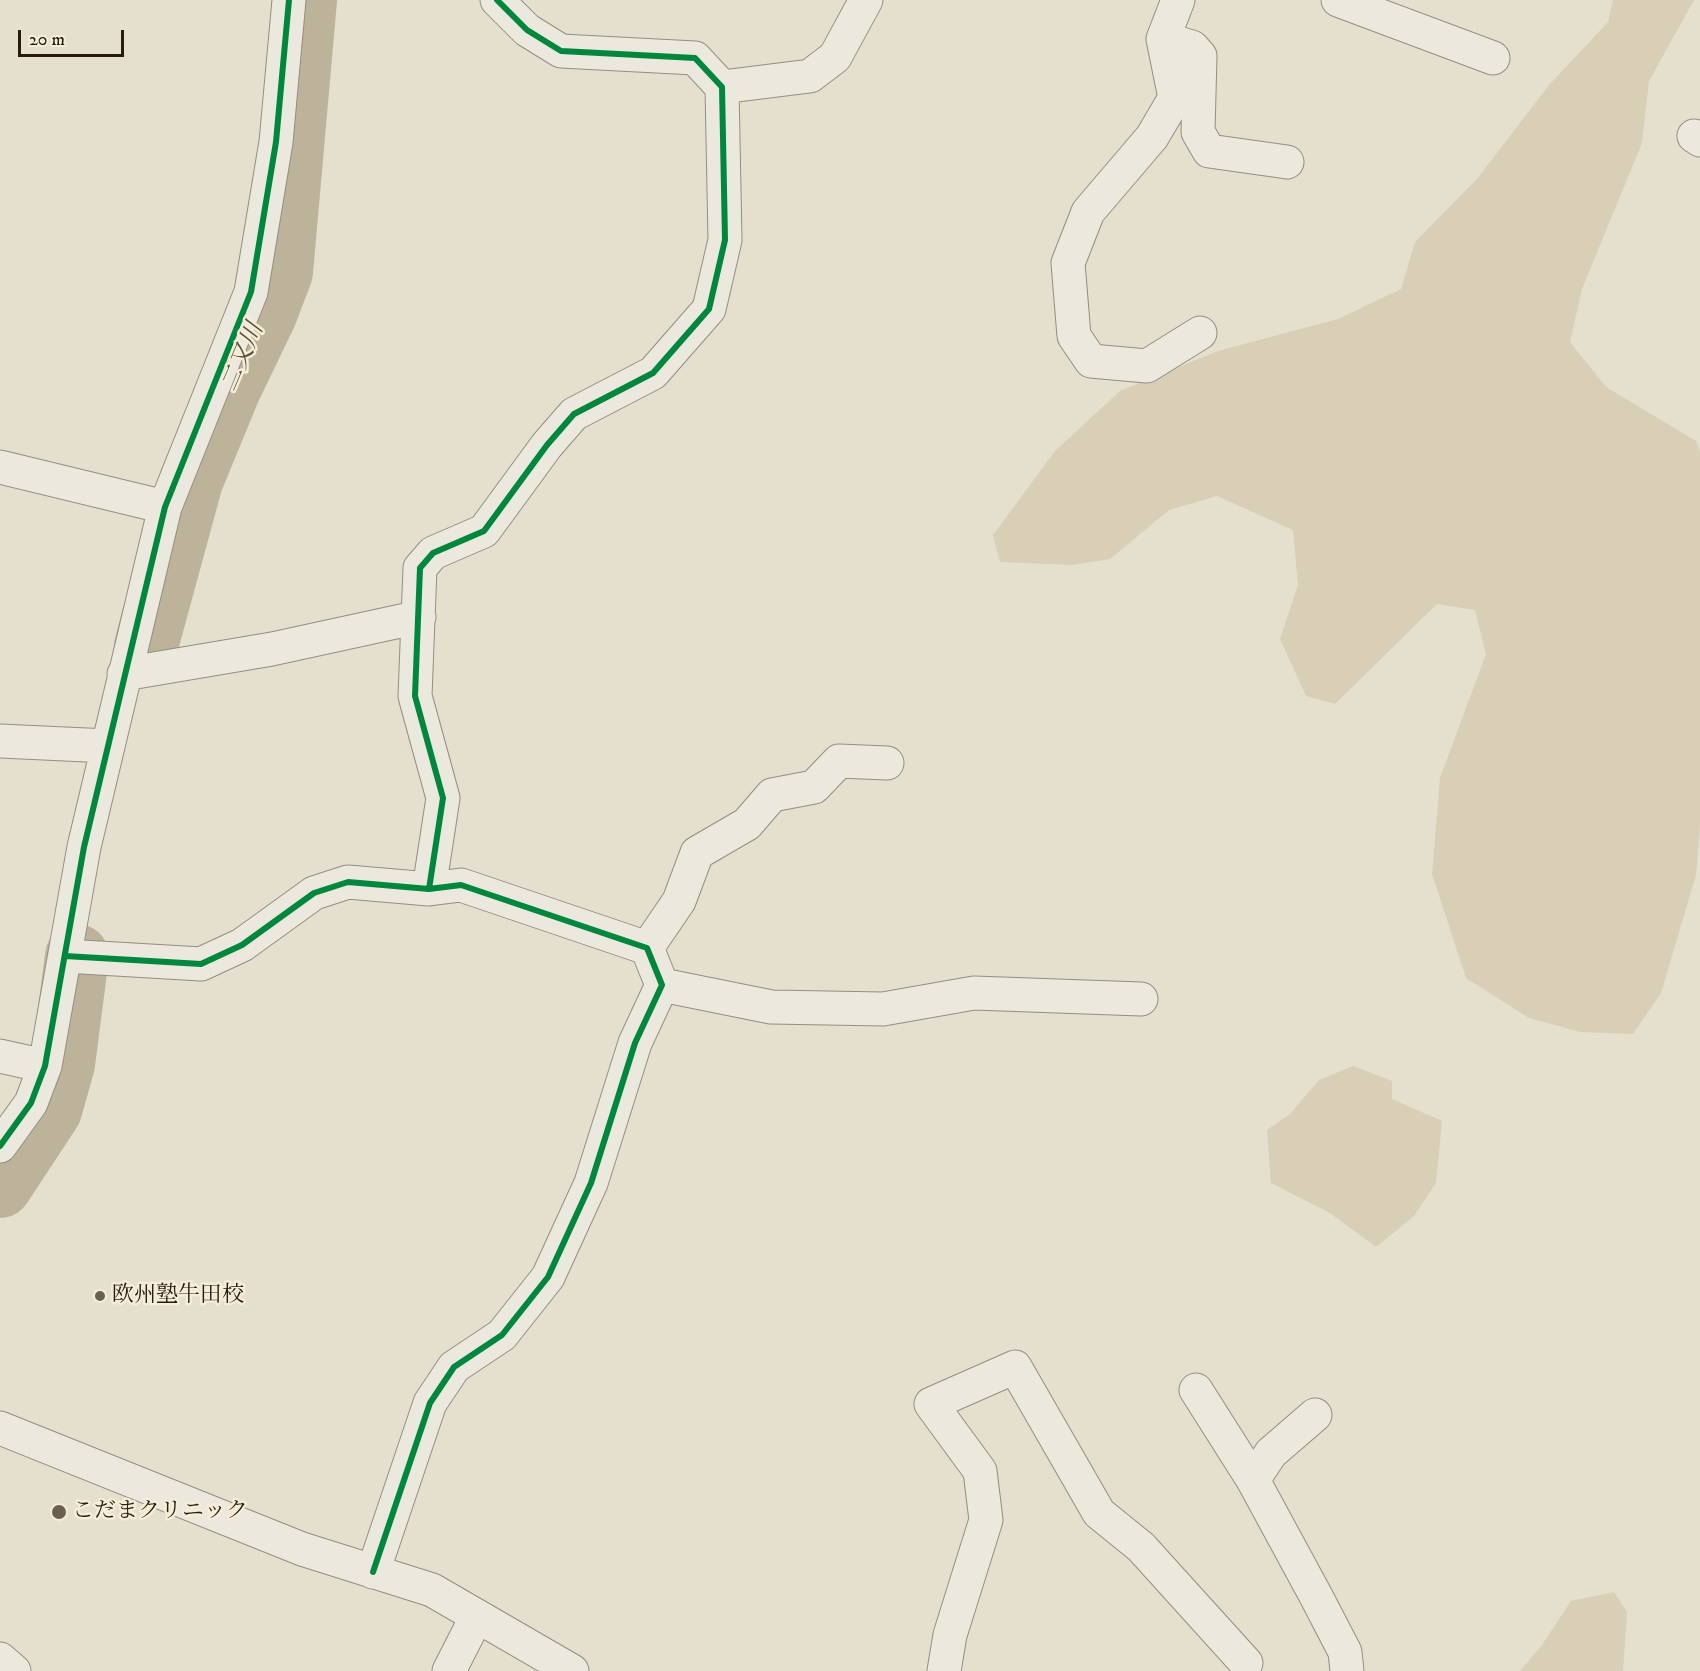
<!DOCTYPE html>
<html>
<head>
<meta charset="utf-8">
<style>
	body { margin:0 }
	#map { position:relative; width:1700px; height:1671px; overflow:hidden; background:#e5dfcd; font-family:"IM FELL DW Pica",serif }
	canvas { display:block }
	.scale { position:absolute; left:18px; top:30px; width:106px; height:27px; box-sizing:border-box; border:3px solid #291c0b; border-top:0; padding-left:8px; font-size:18px; line-height:21px; white-space:nowrap; color:#291c0b; -webkit-text-stroke:4px #f5edd8; paint-order:stroke }
</style>
</head>
<body>
<div id="map">
<canvas width="1700" height="1671"></canvas>
<div class="scale">20 m</div>
</div>
<script>
const g = document.querySelector('canvas').getContext('2d');
g.lineJoin = 'round';
function paint(path, color) {
  g.fillStyle = color;
  g.fill(path, 'evenodd');
}
function strokePath(path, color, width, dash) {
  g.strokeStyle = color;
  g.lineWidth = width;
  g.lineCap = dash ? 'butt' : 'round';
  g.setLineDash(dash || []);
  g.stroke(path);
}
function drawText(font, color, halo, rows, align = 'center') {
  g.font = font + ' "IM FELL DW Pica","Noto Serif JP",serif';
  g.lineWidth = 5;
  g.setLineDash([]);
  g.textBaseline = 'middle';
  g.strokeStyle = halo;
  g.fillStyle = color;
  for (const [text, x, y, turn = 0] of rows) {
    g.save();
    g.translate(x, y);
    g.rotate((+turn || 0) * Math.PI / 180);
    g.textAlign = isNaN(turn) ? turn : align;
    if (halo) g.strokeText(text, 0, 0);
    g.fillText(text, 0, 0);
    g.restore();
  }
}
const green = new Path2D(`
	M 1613,0 L 1694,0 L 1649,81 L 1642,143 L 1582,289 L 1570,342 L 1606,387 L 1696,441 L 1700,452 L 1700,825 L 1696,875 L 1661,993 L 1633,1034 L 1580,1032 L 1529,1018 L 1466,978 L 1432,874 L 1440,778 L 1486,654 L 1475,610 L 1437,604 L 1335,704 L 1306,696 L 1280,639 L 1298,585 L 1293,530 L 1217,496 L 1169,510 L 1110,559 L 1073,565 L 1000,562 L 993,535 L 1055,451 L 1120,391 L 1218,351 L 1338,319 L 1401,289 L 1415,242 L 1477,179 L 1549,85 L 1608,22 Z
	M 1353,1066 L 1392,1081 L 1392,1099 L 1442,1121 L 1436,1183 L 1414,1216 L 1376,1247 L 1330,1213 L 1271,1183 L 1267,1130 L 1290,1114 L 1319,1080 Z
	M 1614,1592 L 1627,1612 L 1623,1671 L 1520,1671 L 1542,1645 L 1571,1601 Z`);
const river = new Path2D(`
	M 146,646 L 191,481 L 228,391 L 265,314 L 281,272 L 305,0
	M 0,1186 L 50,1110 L 63,1064 L 77,956`);
const minor = new Path2D(`
	M 1178,0 L 1163,39 L 1175,98 L 1152,137 L 1088,212 L 1068,263 L 1074,336 L 1091,361 L 1147,366 L 1200,333
	M 1338,0 L 1493,58
	M 1163,39 L 1192,47 L 1200,56 L 1198,132 L 1209,151 L 1287,162
	M 722,87 L 810,76 L 835,57 L 866,0
	M 1694,136 L 1700,140
	M 0,467 L 165,507
	M 124,674 L 272,649 L 419,617
	M 0,741 L 108,746
	M 429,889 L 443,798 L 415,696 L 420,568 L 433,553 L 484,531 L 547,445 L 574,414 L 653,373 L 709,309 L 725,240 L 722,87 L 695,58 L 561,51 L 527,30 L 497,0
	M 647,948 L 679,901 L 697,853 L 747,824 L 772,795 L 814,787 L 839,761 L 887,763
	M 65,956 L 201,964 L 242,945 L 314,893 L 348,882 L 429,889 L 461,885 L 647,948 L 662,985 L 635,1043 L 591,1183 L 548,1277 L 502,1335 L 454,1367 L 430,1403 L 373,1572
	M 662,985 L 771,1007 L 883,1009 L 974,993 L 1141,999
	M 0,1056 L 45,1066
	M 0,1146 L 31,1103 L 45,1066 L 84,847 L 165,507 L 251,292 L 276,142 L 289,0
	M 1196,1390 L 1253,1480 L 1317,1598 L 1345,1652 L 1347,1671
	M 0,1428 L 302,1549 L 432,1590 L 572,1671
	M 1253,1480 L 1271,1453 L 1315,1415
	M 0,1659 L 14,1671
	M 449,1671 L 477,1616
	M 944,1671 L 950,1635 L 986,1520 L 980,1471 L 931,1404 L 1015,1367 L 1099,1513 L 1141,1547 L 1246,1663`);
const cycleway = new Path2D(`
	M 429,889 L 443,798 L 415,696 L 420,568 L 433,553 L 484,531 L 547,445 L 574,414 L 653,373 L 709,309 L 725,240 L 722,87 L 695,58 L 561,51 L 527,30 L 497,0
	M 65,956 L 201,964 L 242,945 L 314,893 L 348,882 L 429,889 L 461,885 L 647,948 L 662,985 L 635,1043 L 591,1183 L 548,1277 L 502,1335 L 454,1367 L 430,1403 L 373,1572
	M 0,1146 L 31,1103 L 45,1066 L 84,847 L 165,507 L 251,292 L 276,142 L 289,0`);
const markers = [
	[100,1296,6,"#6b604f"],
	[59,1512,8,"#6b604f"]
];
const poiNames = [
	["欧州塾牛田校",112,1296],
	["こだまクリニック",72,1512]
];
const waterNames = [
	["二又川",244,358,-67]
];
paint(green, '#d8cfb6');
strokePath(river, '#bdb39a', 64);
strokePath(minor, '#928e82', 35);
strokePath(minor, '#ebe8de', 33);
strokePath(cycleway, '#00873e', 6);
for (const [x, y, r, color] of markers) {
  const dot = new Path2D();
  dot.arc(x, y, r, 0, 2 * Math.PI);
  g.fillStyle = color;
  g.fill(dot);
  strokePath(dot, '#f5edd8', 2);
}
drawText('22px', '#291c0b', '#f5edd8', poiNames, 'left');
drawText('italic 24px', '#5d513b', '#f5edd8', waterNames);
</script>
</body>
</html>
